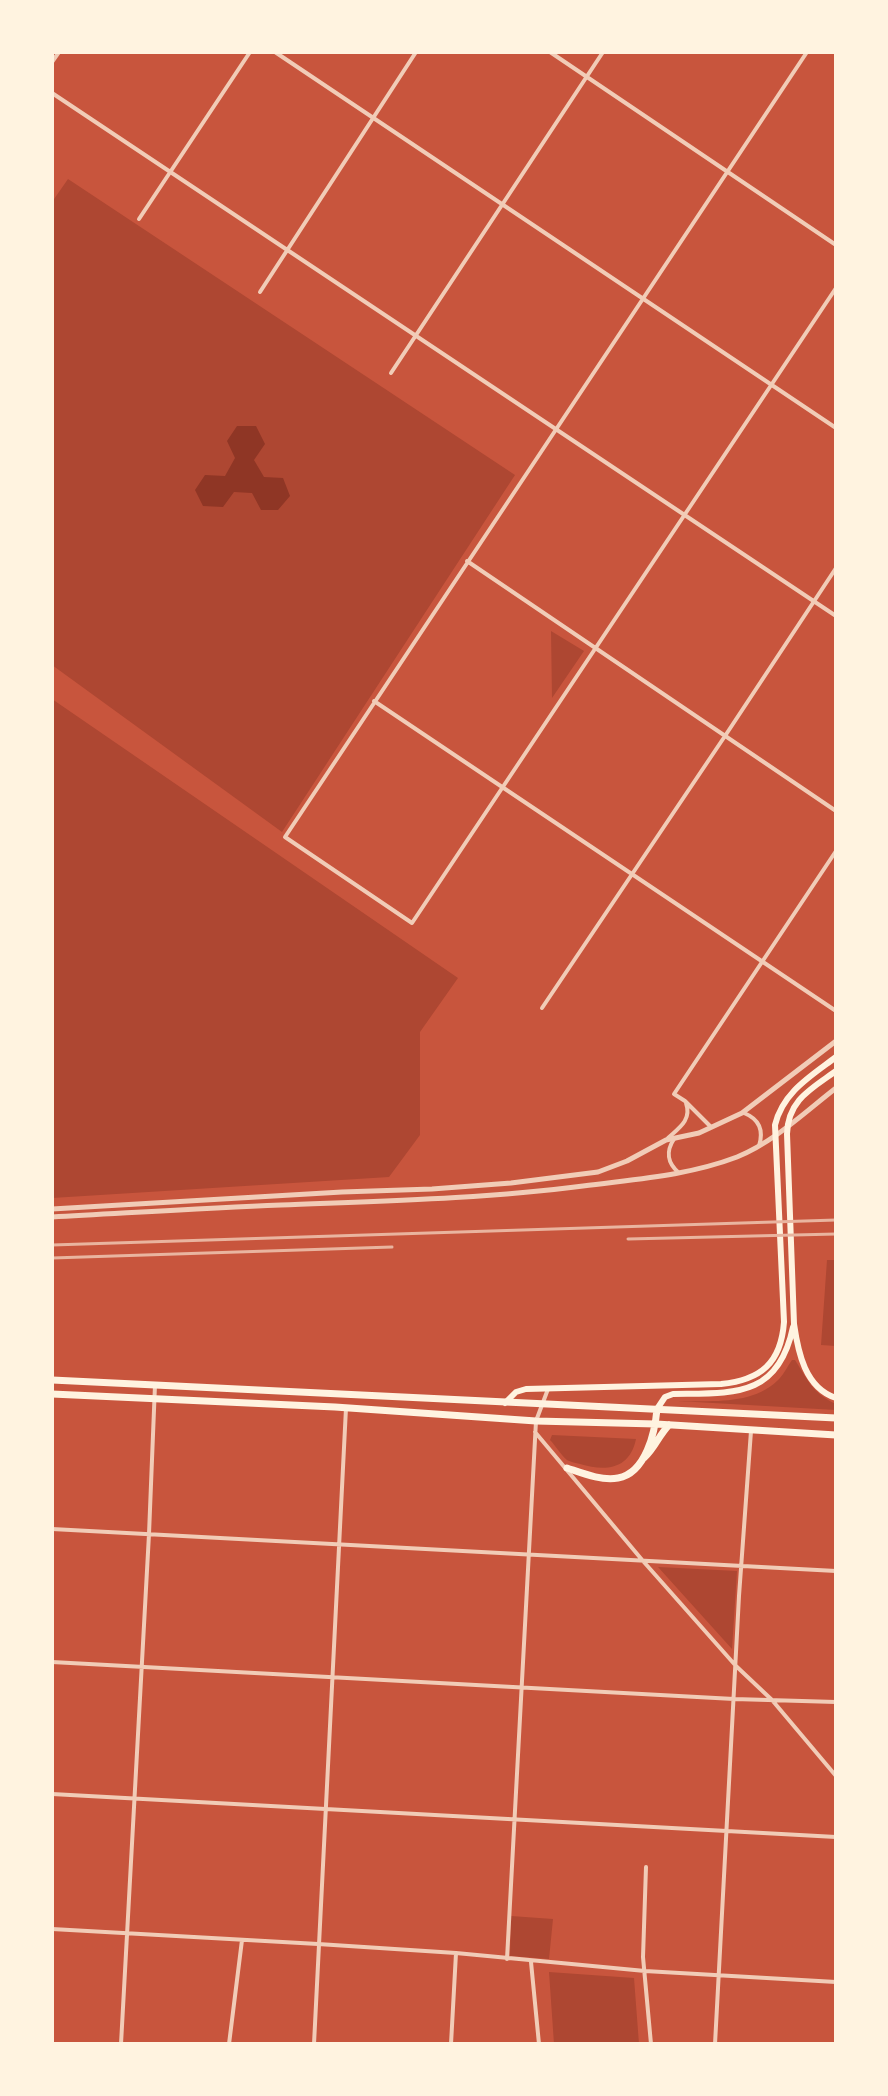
<!DOCTYPE html>
<html>
<head>
<meta charset="utf-8">
<style>
	body { margin:0 }
	#map { position:relative; width:888px; height:2096px; overflow:hidden; background:#c8553d; font-family:Quicksand,sans-serif }
	canvas { display:block }
	.frame { position:absolute; inset:0; border:54px solid #fff3e0; pointer-events:none }
</style>
</head>
<body>
<div id="map">
<canvas width="888" height="2096"></canvas>
<div class="frame"></div>
</div>
<script>
const g = document.querySelector('canvas').getContext('2d');
g.lineJoin = 'round';
function paint(path, color) {
  g.fillStyle = color;
  g.fill(path, 'evenodd');
}
function strokePath(path, color, width, dash) {
  g.strokeStyle = color;
  g.lineWidth = width;
  g.lineCap = dash ? 'butt' : 'round';
  g.setLineDash(dash || []);
  g.stroke(path);
}
const green = new Path2D(`
	M 68,179 L 515,475 L 282,832 L 52,665 L 52,202 Z
	M 551,631 L 584,651 L 552,698 Z
	M 52,699 L 458,978 L 420,1032 L 420,1135 L 389,1177 L 52,1198 Z
	M 827,1260 L 836,1260 L 836,1346 L 821,1345 Z
	M 792,1360 L 795,1360 C 808,1380 812,1393 836,1404 L 836,1410 L 678,1401 C 710,1401 752,1405 777,1381 C 783,1376 787,1367 792,1360 Z
	M 552,1435 L 636,1439 C 630,1469 606,1472 580,1464 C 579,1464 568,1461 567,1460 C 561,1455 555,1445 550,1440 Z
	M 658,1567 L 737,1571 L 732,1649 Z
	M 511,1916 L 553,1919 L 549,1959 L 510,1956 Z
	M 549,1972 L 634,1978 L 639,2044 L 554,2044 Z`);
const water = new Path2D(`
	M 237,426 L 256,426 L 265,444 L 254,460 L 264,477 L 283,478 L 290,496 L 278,510 L 261,510 L 252,493 L 234,492 L 223,507 L 203,506 L 195,490 L 205,475 L 225,476 L 235,458 L 227,441 Z`);
const minor = new Path2D(`
	M 275,52 L 836,428
	M 550,52 L 836,245
	M 807,52 L 285,837 L 412,923 L 836,288
	M 52,62 L 59,52
	M 52,93 L 836,616
	M 139,219 L 250,52
	M 260,292 L 416,52
	M 391,373 L 603,52
	M 467,561 L 836,811
	M 374,701 L 836,1011
	M 542,1008 L 725,736 L 836,568
	M 744,1113 C 759,1119 764,1130 759,1146
	M 711,1127 L 685,1101 L 674,1094 L 836,851
	M 668,1138 C 679,1128 692,1120 686,1103
	M 674,1139 C 666,1151 667,1163 679,1173
	M 535,1432 L 643,1561 L 736,1666 L 772,1700 L 836,1776
	M 52,1529 L 836,1571
	M 52,1662 L 734,1699 L 836,1702
	M 52,1794 L 836,1837
	M 646,1867 L 643,1957 L 651,2044
	M 52,1929 L 318,1944 L 456,1953 L 645,1971 L 836,1982
	M 507,1959 L 536,1421 L 548,1389
	M 531,1962 L 539,2044
	M 121,2044 L 149,1534 L 155,1385
	M 229,2044 L 242,1940
	M 314,2044 L 346,1408
	M 451,2044 L 456,1953
	M 715,2044 L 739,1596 L 751,1431`);
const tertiary = new Path2D(`
	M 52,1209 L 342,1192 L 432,1189 L 511,1183 L 598,1172 L 627,1161 L 666,1140 L 699,1133 L 742,1113 L 836,1041
	M 52,1217 C 128,1213 205,1208 281,1205 C 382,1201 483,1199 583,1186 C 635,1179 687,1176 737,1157 C 774,1142 805,1112 836,1088`);
const secondary = new Path2D(`
	M 836,1071 C 811,1089 788,1100 787,1134 L 794,1324 C 798,1352 805,1388 836,1398
	M 505,1403 L 516,1392 L 526,1389 L 721,1384 C 761,1380 781,1363 784,1322 L 775,1125 C 783,1092 811,1076 836,1057
	M 657,1409 L 665,1397 L 673,1394 C 732,1393 778,1399 793,1327`);
const primary = new Path2D(`
	M 52,1380 L 836,1418
	M 52,1394 L 335,1407 L 536,1421 L 656,1424 L 836,1435
	M 644,1458 C 655,1448 659,1435 669,1425
	M 567,1468 C 582,1473 601,1481 618,1478 C 646,1473 655,1432 657,1409`);
const rail = new Path2D(`
	M 628,1239 L 836,1234
	M 52,1245 L 836,1220
	M 52,1258 L 392,1247`);
paint(green, '#ae4732');
paint(water, '#8f3625');
strokePath(minor, '#f1ccb7', 4);
strokePath(tertiary, '#f1ccb7', 5);
strokePath(secondary, '#fff3e0', 6);
strokePath(primary, '#fff3e0', 7);
strokePath(rail, '#e9b49f', 3);
</script>
</body>
</html>
